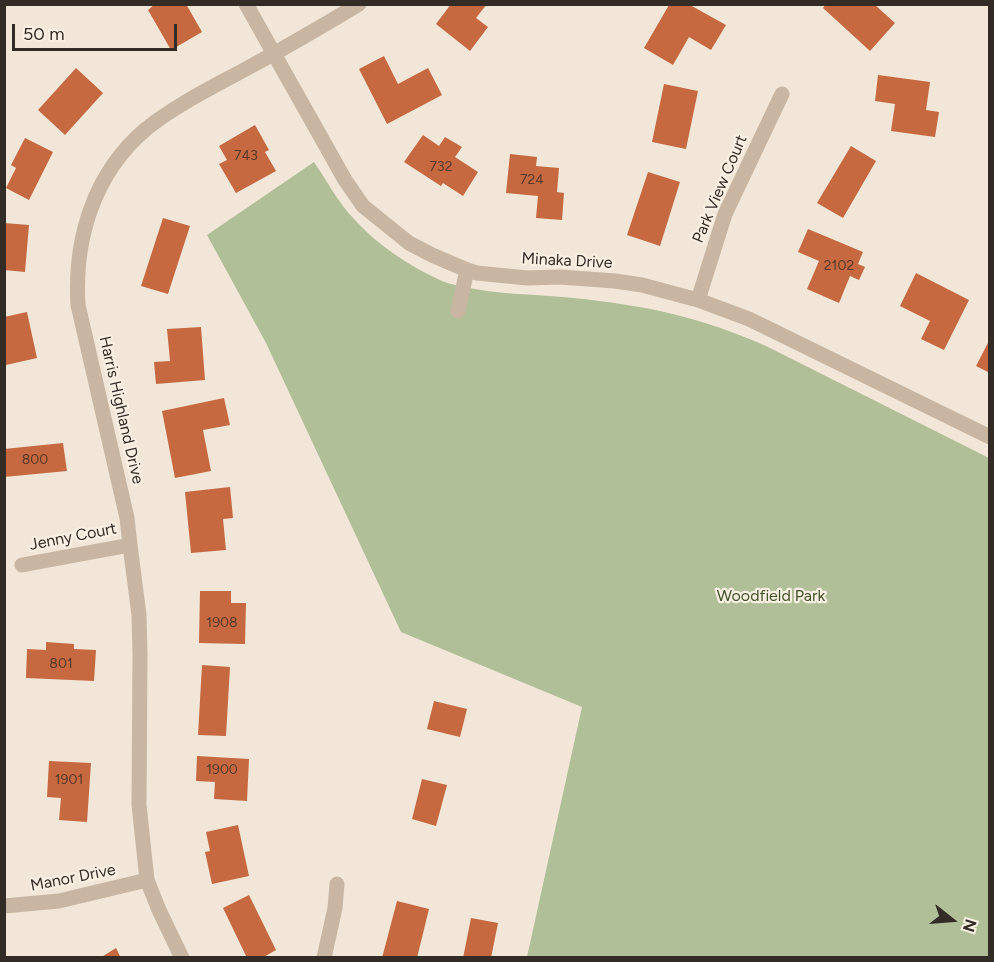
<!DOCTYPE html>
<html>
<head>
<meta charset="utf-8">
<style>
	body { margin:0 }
	#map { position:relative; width:994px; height:962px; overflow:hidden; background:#f1e6d7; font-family:Figtree,sans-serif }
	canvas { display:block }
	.frame { position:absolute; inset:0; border:6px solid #332b25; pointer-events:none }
	.north { position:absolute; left:922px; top:890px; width:60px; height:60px; -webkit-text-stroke:4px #f9f0e3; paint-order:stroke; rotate:107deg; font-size:16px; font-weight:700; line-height:24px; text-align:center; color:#332b25 }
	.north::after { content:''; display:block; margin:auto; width:21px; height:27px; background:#332b25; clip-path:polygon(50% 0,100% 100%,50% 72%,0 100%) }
	.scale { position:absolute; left:12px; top:24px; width:165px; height:27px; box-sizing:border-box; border:3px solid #332b25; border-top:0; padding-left:8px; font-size:18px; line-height:21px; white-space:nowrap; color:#332b25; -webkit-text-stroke:4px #f9f0e3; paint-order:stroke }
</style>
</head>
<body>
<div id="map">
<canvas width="994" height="962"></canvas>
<div class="frame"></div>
<div class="north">N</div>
<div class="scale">50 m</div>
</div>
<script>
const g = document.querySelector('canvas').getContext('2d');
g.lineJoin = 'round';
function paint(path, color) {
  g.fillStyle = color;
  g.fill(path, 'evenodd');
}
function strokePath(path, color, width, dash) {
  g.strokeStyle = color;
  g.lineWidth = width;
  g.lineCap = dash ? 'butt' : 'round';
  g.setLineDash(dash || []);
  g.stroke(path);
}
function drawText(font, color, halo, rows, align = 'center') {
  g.font = font + ' Figtree,sans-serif';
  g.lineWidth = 4.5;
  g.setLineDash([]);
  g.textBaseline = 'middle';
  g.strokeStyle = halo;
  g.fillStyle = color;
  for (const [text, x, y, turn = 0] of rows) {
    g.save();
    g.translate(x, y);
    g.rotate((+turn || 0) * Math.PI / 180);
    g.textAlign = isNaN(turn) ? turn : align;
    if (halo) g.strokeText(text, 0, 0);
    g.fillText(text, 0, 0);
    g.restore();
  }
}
const green = new Path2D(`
	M 314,162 C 327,181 338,202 353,218 C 377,245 409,266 442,281 C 449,284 457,285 464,287 C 500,295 536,294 573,298 C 644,305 701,317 766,346 L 989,458 L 989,957 L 527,957 L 582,707 L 401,632 L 266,343 L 207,235 Z`);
const building = new Path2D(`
	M 155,4 L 186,4 L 202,32 L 171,50 L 148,10 Z
	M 451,4 L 487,4 L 476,18 L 488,27 L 470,51 L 436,24 Z
	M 826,4 L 874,4 L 895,23 L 870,51 L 823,8 Z
	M 669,5 L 690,5 L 726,25 L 711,50 L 689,37 L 673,65 L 644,48 Z
	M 384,56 L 398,84 L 428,68 L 442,95 L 387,124 L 359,69 Z
	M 76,68 L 103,93 L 65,135 L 38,110 Z
	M 878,75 L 930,82 L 926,110 L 939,112 L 935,137 L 891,131 L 895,104 L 875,101 Z
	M 664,84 L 698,91 L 686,149 L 652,142 Z
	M 255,125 L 269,150 L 265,152 L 276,171 L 236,193 L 219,164 L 227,160 L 219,146 Z
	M 423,135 L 439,146 L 445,137 L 462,147 L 455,157 L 478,172 L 463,196 L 443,183 L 441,186 L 404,162 Z
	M 25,138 L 53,152 L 29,200 L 6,188 L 16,168 L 11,165 Z
	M 851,146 L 876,161 L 843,218 L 817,203 Z
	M 510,154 L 537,157 L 536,166 L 559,168 L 557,192 L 564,193 L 562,220 L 536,218 L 538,196 L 506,193 Z
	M 648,172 L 680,182 L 660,246 L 627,235 Z
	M 163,218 L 190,226 L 168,294 L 141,286 Z
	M 4,223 L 29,225 L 25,272 L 4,270 Z
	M 808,229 L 863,252 L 858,264 L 865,267 L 859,280 L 850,276 L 839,303 L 807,289 L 819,261 L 798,252 Z
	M 916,273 L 969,300 L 944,350 L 921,339 L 930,321 L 900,306 Z
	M 27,312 L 37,358 L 6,365 L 4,317 Z
	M 201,327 L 205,380 L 156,384 L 154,362 L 170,361 L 167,329 Z
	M 990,339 L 990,373 L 976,366 Z
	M 224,398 L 230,425 L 203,430 L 211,471 L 175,478 L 162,411 Z
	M 63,443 L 67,471 L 4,477 L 4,449 Z
	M 230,487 L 233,518 L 223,519 L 226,550 L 191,553 L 185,492 Z
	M 200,591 L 231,591 L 231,603 L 246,603 L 245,644 L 199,643 Z
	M 46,642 L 74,644 L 74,649 L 96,650 L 94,681 L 26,678 L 27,649 L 46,650 Z
	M 202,665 L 230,667 L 226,736 L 198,735 Z
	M 434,701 L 467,709 L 460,737 L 427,729 Z
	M 197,756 L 249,759 L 247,801 L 214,799 L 215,782 L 196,781 Z
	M 49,761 L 91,763 L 87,822 L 59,820 L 61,798 L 47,797 Z
	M 422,779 L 447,785 L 436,826 L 412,819 Z
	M 238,825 L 249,876 L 212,884 L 205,852 L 210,851 L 206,832 Z
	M 249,895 L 276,950 L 262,958 L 247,958 L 223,908 Z
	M 397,901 L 429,909 L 417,958 L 382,958 Z
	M 471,918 L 498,923 L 491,958 L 463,958 Z
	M 116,948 L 121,958 L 100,958 Z`);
const minor = new Path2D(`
	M 246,4 L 345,180 L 363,206 L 409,243 L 432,255 L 467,270 L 477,273 L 527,278 L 560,277 L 615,281 L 642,285 L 698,300 L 749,319 L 990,437
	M 698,300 L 725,214 L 782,94
	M 458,311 L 467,270
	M 22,565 L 130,545
	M 4,906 L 59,901 L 147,880
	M 182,958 L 159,910 L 147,880 L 139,805 L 140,654 L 139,615 L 130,545 L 127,518 L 78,305 C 74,238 94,173 146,129 C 176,105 211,88 244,70 C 283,49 321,27 359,4
	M 324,958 L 335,908 L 337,884`);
const numberNames = [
	["743",246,156],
	["732",441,167],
	["724",532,180],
	["2102",839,266],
	["800",35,460],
	["1908",222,623],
	["801",61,664],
	["1900",222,770],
	["1901",69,780]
];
const streetNames = [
	["Park View Court",720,189,-67],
	["Minaka Drive",567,261,3],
	["Harris Highland Drive",121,410,77],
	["Jenny Court",73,537,-11],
	["Manor Drive",73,878,-11]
];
const parkNames = [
	["Woodfield Park",771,596]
];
paint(green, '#b0bf98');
paint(building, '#c66840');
strokePath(minor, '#c8b6a3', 15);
drawText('14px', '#583a2c', null, numberNames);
drawText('16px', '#332b25', '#f9f0e3', streetNames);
drawText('16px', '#405129', '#f9f0e3', parkNames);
</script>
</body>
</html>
